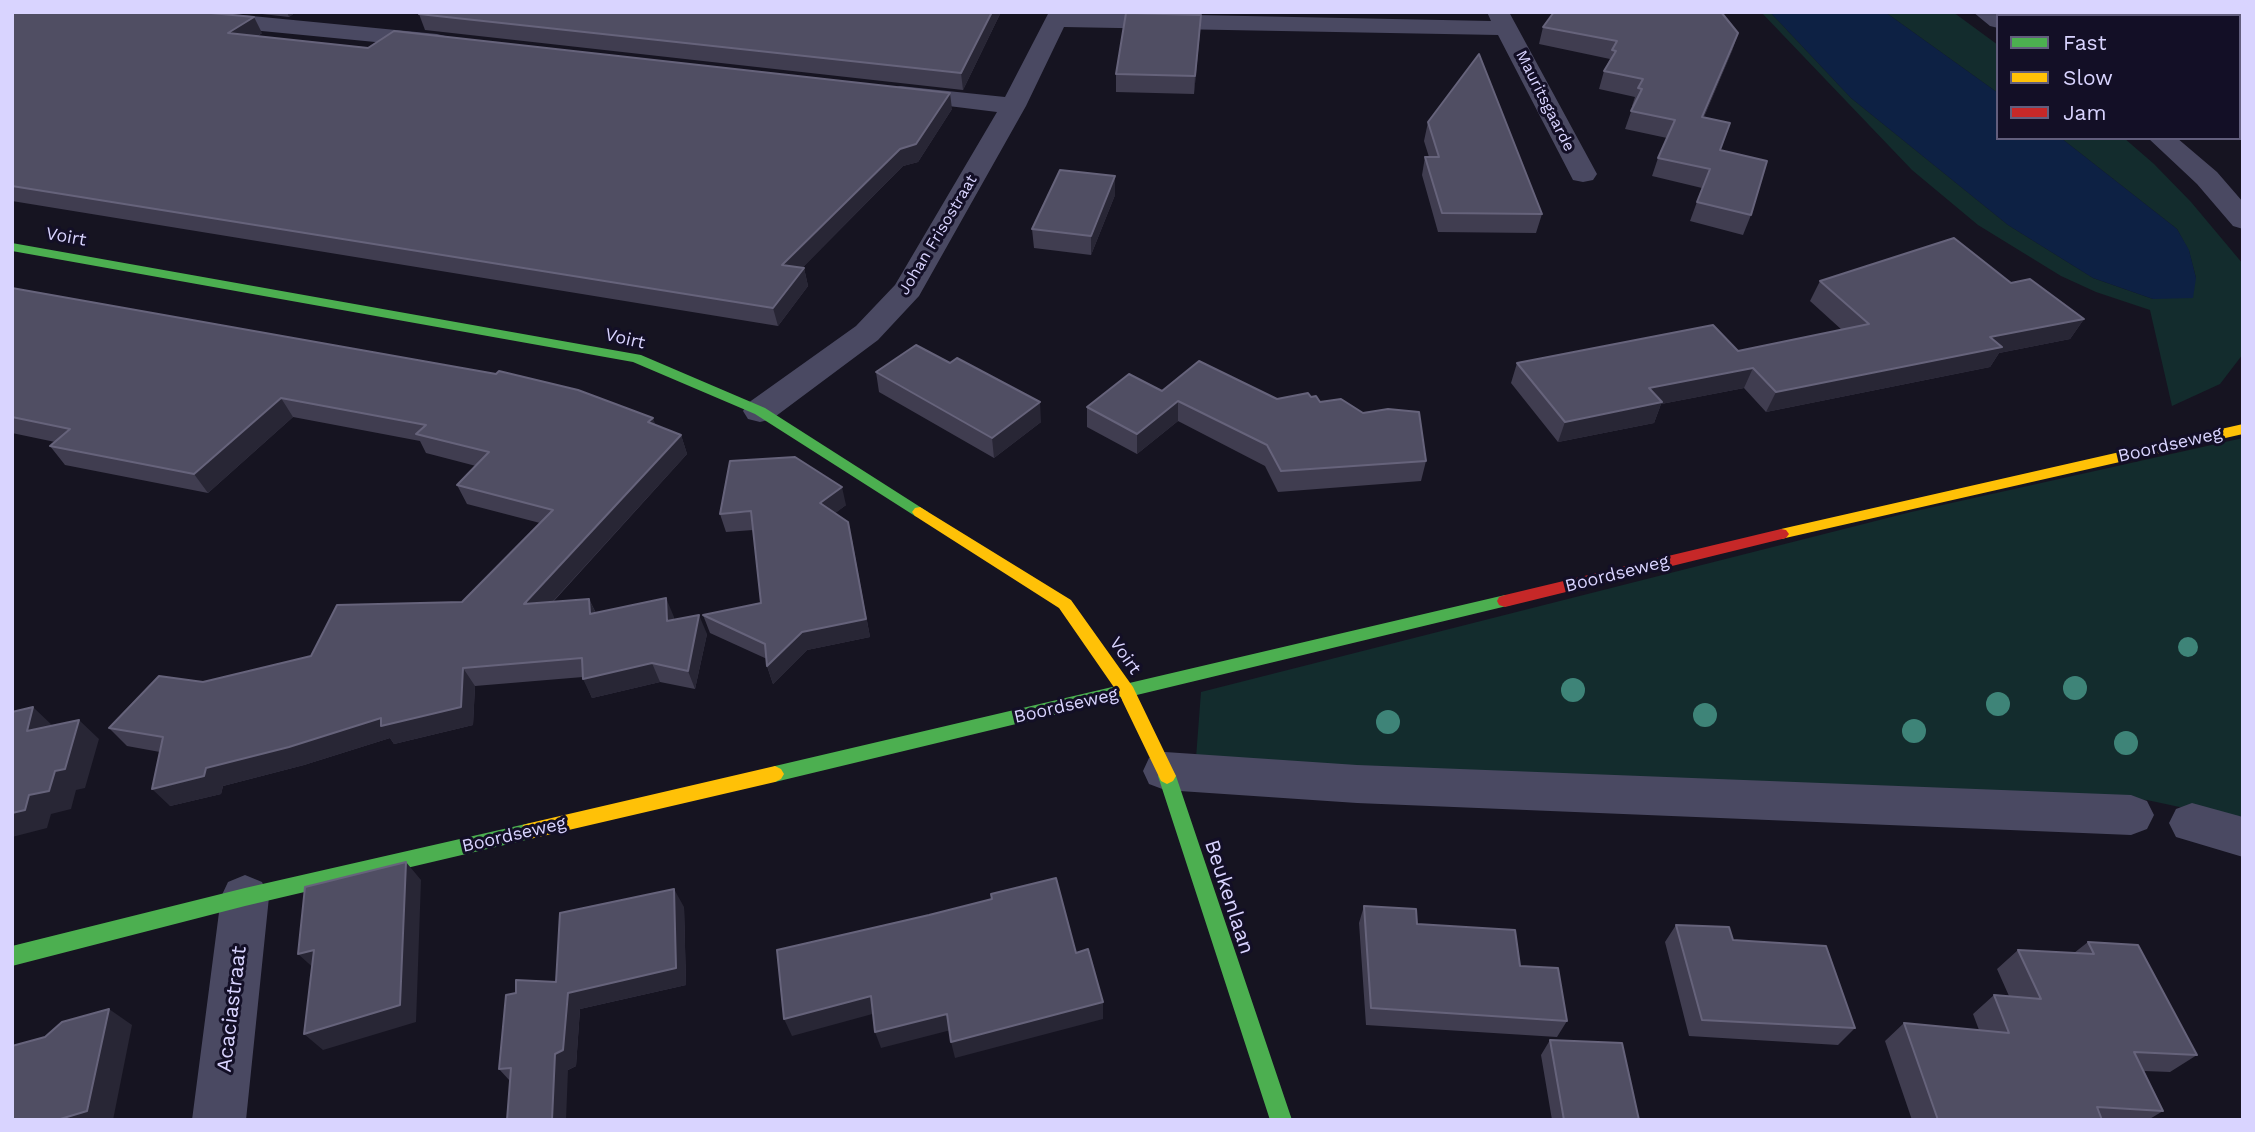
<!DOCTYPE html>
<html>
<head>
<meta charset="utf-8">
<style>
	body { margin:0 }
	#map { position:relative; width:2255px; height:1132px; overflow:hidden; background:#161421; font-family:"Work Sans",sans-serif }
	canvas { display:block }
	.frame { position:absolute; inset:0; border:14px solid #d9d4ff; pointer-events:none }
	.legend { position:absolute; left:1996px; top:14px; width:245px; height:126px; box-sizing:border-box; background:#130f26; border:2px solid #625e7d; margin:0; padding:9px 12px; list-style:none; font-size:21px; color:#d9d4ff }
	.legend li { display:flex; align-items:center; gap:14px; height:35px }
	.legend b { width:35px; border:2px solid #625e7d }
</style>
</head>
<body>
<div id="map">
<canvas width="2255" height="1132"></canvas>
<div class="frame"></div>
<ul class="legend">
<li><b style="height:9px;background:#4caf50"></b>Fast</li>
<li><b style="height:9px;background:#ffc107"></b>Slow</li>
<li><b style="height:9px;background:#c62828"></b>Jam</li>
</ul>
</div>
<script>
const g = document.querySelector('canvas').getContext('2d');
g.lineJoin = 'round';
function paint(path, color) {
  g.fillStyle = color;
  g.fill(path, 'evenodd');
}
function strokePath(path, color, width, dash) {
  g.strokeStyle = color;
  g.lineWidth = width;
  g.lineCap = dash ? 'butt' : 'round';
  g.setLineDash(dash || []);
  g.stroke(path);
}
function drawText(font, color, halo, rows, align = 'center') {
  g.font = font + ' "Work Sans",sans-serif';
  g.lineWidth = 6;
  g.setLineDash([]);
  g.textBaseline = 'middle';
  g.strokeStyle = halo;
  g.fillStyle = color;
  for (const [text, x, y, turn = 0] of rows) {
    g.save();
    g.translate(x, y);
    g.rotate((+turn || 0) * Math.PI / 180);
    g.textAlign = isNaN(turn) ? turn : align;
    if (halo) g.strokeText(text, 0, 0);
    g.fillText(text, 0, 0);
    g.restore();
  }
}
const green = new Path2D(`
	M 1761,12 L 1770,12 L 1851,98 L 2008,225 L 2093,278 L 2153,299 L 2196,278 L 2189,251 L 2177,229 L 2061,138 L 2124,138 L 2154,164 L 2191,202 L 2243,264 L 2243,354 L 2220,384 L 2172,406 L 2150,310 L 2096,292 L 2061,276 L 1978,225 L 1912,170 Z
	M 1885,12 L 1953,12 L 1998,45 L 1998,93 Z
	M 2243,438 L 2243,816 L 2226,817 L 2147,800 L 1461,773 L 1196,758 L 1201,692 L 1911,512 Z`);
const water = new Path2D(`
	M 1770,12 L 1885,12 L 1998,93 L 1998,138 L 2061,138 L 2177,229 L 2189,250 L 2196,278 L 2193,298 L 2153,299 L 2093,278 L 2008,225 L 1851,98 Z`);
const street = new Path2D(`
	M 127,12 L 211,12 L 437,34 L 445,36 L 449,41 L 445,46 L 437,48 L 138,19 L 130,17 Z
	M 1049,12 L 1491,21 L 1487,12 L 1509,12 L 1597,174 L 1593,180 L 1583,182 L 1573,180 L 1498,35 L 1064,27 L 1026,106 L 919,296 L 878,340 L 772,419 L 760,422 L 748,419 L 743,411 L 748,403 L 856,326 L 895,285 L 997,112 L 900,100 L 891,98 L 888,93 L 891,88 L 900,86 L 1005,97 Z
	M 1973,12 L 2000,12 L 2006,16 L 1998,16 L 1998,28 L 1990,26 Z
	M 2148,138 L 2177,138 L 2217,172 L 2243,202 L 2243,229 L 2233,226 L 2197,184 Z
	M 1165,752 L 1357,765 L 2131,795 L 2147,801 L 2154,815 L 2147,829 L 2131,835 L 1357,803 L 1165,790 L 1149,784 L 1143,771 L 1149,758 Z
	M 2192,803 L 2243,817 L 2243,857 L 2176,837 L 2169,823 L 2176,809 Z
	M 245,875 L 262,882 L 269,897 L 246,1120 L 192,1120 L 221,897 L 228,882 Z`);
const fast = new Path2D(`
	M 12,243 L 641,355 L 765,408 L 928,512 L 920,517 L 915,516 L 755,414 L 633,362 L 12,251 Z
	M 1505,595 L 1511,597 L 1513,601 L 1511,605 L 775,782 L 769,779 L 766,774 L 769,769 L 775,766 Z
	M 1167,768 L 1173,771 L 1176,776 L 1292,1120 L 1270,1120 L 1158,776 L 1161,771 Z
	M 530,823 L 537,825 L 539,831 L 537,837 L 530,839 L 245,906 L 12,966 L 12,946 L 245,888 Z`);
const slow = new Path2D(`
	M 2243,424 L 2243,434 L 1781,539 L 1773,534 L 1781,529 Z
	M 920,507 L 1071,600 L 1133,687 L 1176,776 L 1173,781 L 1167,784 L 1161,781 L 1120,696 L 1059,608 L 915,516 L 912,512 L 915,508 Z
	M 775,766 L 781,769 L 784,774 L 781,779 L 775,782 L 530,839 L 523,837 L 521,831 L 523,825 L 530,823 Z`);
const jam = new Path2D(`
	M 1781,529 L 1786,530 L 1789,534 L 1786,538 L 1505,607 L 1499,605 L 1497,601 L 1499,597 L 1505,595 Z`);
const trees = [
	[2188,647,10],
	[2075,688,12],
	[1573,690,12],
	[1998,704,12],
	[1705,715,12],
	[1388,722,12],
	[1914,731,12],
	[2126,743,12]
];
const wall = new Path2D(`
	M 12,12 L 262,33 L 258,36 L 952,109 L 918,162 L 903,166 L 802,268 L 804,268 L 808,286 L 778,326 L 12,201 Z
	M 244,12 L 296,12 L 289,17 Z
	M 422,12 L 1001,12 L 963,90 L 425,30 L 419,14 Z
	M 1543,27 L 1738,33 L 1732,51 L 1704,117 L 1751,215 L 1743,235 L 1690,221 L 1702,188 L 1652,176 L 1658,158 L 1667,138 L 1625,129 L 1633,106 L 1632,106 L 1635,97 L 1599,89 L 1604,71 L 1610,59 L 1539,44 Z
	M 1200,32 L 1194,94 L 1116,92 L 1116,74 Z
	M 1428,122 L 1542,214 L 1536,233 L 1438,232 L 1422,175 L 1425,157 L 1429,157 L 1424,141 Z
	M 1115,195 L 1091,255 L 1034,248 L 1032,229 Z
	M 1820,281 L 2011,283 L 2084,319 L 2070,339 L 1999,353 L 1990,367 L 1766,412 L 1744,388 L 1661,404 L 1654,423 L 1558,442 L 1511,383 L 1517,363 L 1738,351 L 1842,330 L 1810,301 Z
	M 12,288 L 655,425 L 681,435 L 687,454 L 553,602 L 589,599 L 596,613 L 674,617 L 674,620 L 707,634 L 695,689 L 660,682 L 592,698 L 583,677 L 475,686 L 473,725 L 394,744 L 390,738 L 304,765 L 223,786 L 221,794 L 170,806 L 160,752 L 127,746 L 109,728 L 203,682 L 311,656 L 462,602 L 540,523 L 467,504 L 457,485 L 476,466 L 426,453 L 420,441 L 293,417 L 208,493 L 65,465 L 50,446 L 55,442 L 12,433 Z
	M 876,372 L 1041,422 L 994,458 L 879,392 Z
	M 1162,391 L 1320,402 L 1426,461 L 1421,481 L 1278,492 L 1265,466 L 1178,421 L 1137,454 L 1087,427 L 1087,407 Z
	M 846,505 L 835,513 L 852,540 L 870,637 L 807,650 L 773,684 L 767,666 L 767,659 L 710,633 L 703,615 L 761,603 L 753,530 L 726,532 L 720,514 Z
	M 1364,906 L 1417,924 L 1520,966 L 1567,1021 L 1557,1037 L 1366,1025 L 1359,923 Z
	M 684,907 L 686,985 L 580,1009 L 576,1066 L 568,1070 L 510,1081 L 499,1069 L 556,982 Z
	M 1676,925 L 1733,940 L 1855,1028 L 1838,1045 L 1689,1036 L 1665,942 Z
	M 2088,942 L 2197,1055 L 2170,1072 L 2144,1071 L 2163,1111 L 2148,1120 L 1912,1120 L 1885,1041 L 1904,1023 L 1979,1030 L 1973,1014 L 1994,995 L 2009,996 L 1997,969 L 2018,950 L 2074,953 Z
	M 1550,1040 L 1639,1120 L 1552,1120 L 1541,1055 Z`);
const shadedWall = new Path2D(`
	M 287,12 L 296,12 L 289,17 Z
	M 992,12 L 1001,12 L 963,90 L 961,73 Z
	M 1201,15 L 1200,32 L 1194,94 L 1195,76 Z
	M 254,17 L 262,33 L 237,49 L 228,33 Z
	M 1738,33 L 1732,51 L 1696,135 L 1702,117 Z
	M 950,93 L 952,109 L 918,162 L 903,166 L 787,283 L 782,265 Z
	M 1115,176 L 1115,195 L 1091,255 L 1091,236 Z
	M 804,268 L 808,286 L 778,326 L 773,308 Z
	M 2084,319 L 2070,339 L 1999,353 L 1990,367 L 1766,412 L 1776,392 L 1990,337 Z
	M 1753,368 L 1744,388 L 1661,404 L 1654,423 L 1558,442 L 1565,422 L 1649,388 Z
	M 281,398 L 293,417 L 208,493 L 194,474 Z
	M 1178,401 L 1178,421 L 1137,454 L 1137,434 Z
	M 1040,402 L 1041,422 L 994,458 L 992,438 Z
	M 653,418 L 660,437 L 648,422 Z
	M 681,435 L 687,454 L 534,622 L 524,604 Z
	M 842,487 L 846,505 L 825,521 L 820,503 Z
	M 848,522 L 870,637 L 807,650 L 773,684 L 767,666 Z
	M 666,598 L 674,617 L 675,640 L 667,621 Z
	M 589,599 L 598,618 L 590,614 Z
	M 699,615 L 707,634 L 695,689 L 688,671 Z
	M 652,663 L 660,682 L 592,698 L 583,679 Z
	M 463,668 L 475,686 L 473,725 L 394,744 L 390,738 L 304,765 L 223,786 L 221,794 L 170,806 L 152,789 Z
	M 33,707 L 54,727 L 27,731 Z
	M 79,720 L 99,739 L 85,788 L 76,790 L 71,809 L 51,814 L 47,828 L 12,837 L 12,813 L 29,795 L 55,771 Z
	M 406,862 L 421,880 L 416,1022 L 323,1050 L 304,1034 Z
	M 674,889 L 684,907 L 686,985 L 580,1009 L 576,1066 L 568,1070 L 566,1120 L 552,1120 L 555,1054 L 568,993 Z
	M 314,950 L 317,971 L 298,954 Z
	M 871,996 L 876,1013 L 792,1036 L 784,1019 Z
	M 1103,1002 L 1103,1019 L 955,1058 L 951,1042 Z
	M 109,1009 L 132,1025 L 113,1120 L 57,1120 Z
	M 947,1014 L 951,1030 L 881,1048 L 875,1032 Z`);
const building = new Path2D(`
	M 12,12 L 200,12 L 254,17 L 228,33 L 368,48 L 394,31 L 950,93 L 916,144 L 900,149 L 782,265 L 804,268 L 773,308 L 12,186 Z
	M 422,12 L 992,12 L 961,73 L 419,14 Z
	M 1554,12 L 1721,12 L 1738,33 L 1702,117 L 1730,123 L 1720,150 L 1767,161 L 1751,215 L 1697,202 L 1710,169 L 1658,158 L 1675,120 L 1631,111 L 1642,89 L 1638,88 L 1643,79 L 1604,71 L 1616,51 L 1612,50 L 1617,41 L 1543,27 Z
	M 1126,13 L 1201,15 L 1195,76 L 1116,74 Z
	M 1479,54 L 1542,214 L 1442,213 L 1425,157 L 1439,157 L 1428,122 Z
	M 1060,170 L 1115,176 L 1091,236 L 1032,229 Z
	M 1954,238 L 2011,283 L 2030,279 L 2084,319 L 1990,337 L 2002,347 L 1776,392 L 1753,368 L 1649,388 L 1662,402 L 1565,422 L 1517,363 L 1713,325 L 1738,351 L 1869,324 L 1820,281 Z
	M 12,288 L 496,374 L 499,371 L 578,390 L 653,418 L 648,422 L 681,435 L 524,604 L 589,599 L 590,614 L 666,598 L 667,621 L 699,615 L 688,671 L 652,663 L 583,679 L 582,658 L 463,668 L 461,707 L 381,726 L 381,718 L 289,747 L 206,768 L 204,776 L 152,789 L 163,737 L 109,728 L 159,676 L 203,682 L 311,656 L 337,605 L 462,602 L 553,510 L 457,485 L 489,452 L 416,434 L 426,425 L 281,398 L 194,474 L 50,446 L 70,429 L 12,417 Z
	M 916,345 L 950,363 L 957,358 L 1040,402 L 992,438 L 876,372 Z
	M 1199,361 L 1277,399 L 1308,393 L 1311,397 L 1316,396 L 1320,402 L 1341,399 L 1363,413 L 1388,409 L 1419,412 L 1426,461 L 1281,471 L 1267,445 L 1178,401 L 1137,434 L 1087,407 L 1129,374 L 1162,391 Z
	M 795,457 L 842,487 L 820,503 L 848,522 L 866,619 L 802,632 L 767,666 L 765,644 L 703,615 L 761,603 L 751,511 L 720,514 L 730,461 Z
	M 33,707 L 27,731 L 79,720 L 65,769 L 55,771 L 49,791 L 29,795 L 25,810 L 12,813 L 12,712 Z
	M 406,862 L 400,1005 L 304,1034 L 314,950 L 298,954 L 305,887 Z
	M 1056,878 L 1076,953 L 1088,949 L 1103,1002 L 951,1042 L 947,1014 L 875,1032 L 871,996 L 784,1019 L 777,950 L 929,915 L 992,899 L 991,894 Z
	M 674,889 L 676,968 L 568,993 L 563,1050 L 555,1054 L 552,1120 L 507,1120 L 511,1068 L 499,1069 L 506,995 L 516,993 L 516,980 L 556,982 L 560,913 Z
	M 1364,906 L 1416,909 L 1417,924 L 1515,930 L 1520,966 L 1558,968 L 1567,1021 L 1371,1008 Z
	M 1676,925 L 1729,927 L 1733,940 L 1826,946 L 1855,1028 L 1702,1020 Z
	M 2088,942 L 2138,945 L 2197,1055 L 2134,1052 L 2163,1111 L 2097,1107 L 2102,1120 L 1938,1120 L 1904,1023 L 2009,1033 L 1994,995 L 2041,999 L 2018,950 L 2094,954 Z
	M 109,1009 L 87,1111 L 57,1120 L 12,1120 L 12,1046 L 45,1037 L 62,1022 Z
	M 1550,1040 L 1622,1043 L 1639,1120 L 1564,1120 Z`);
const farStreetnames = [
	["Mauritsgaarde",1545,101,63],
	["Johan Frisostraat",938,235,-59]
];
const streetNames = [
	["Voirt",66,237,10],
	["Voirt",625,339,13],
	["Boordseweg",2170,445,-13],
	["Boordseweg",1617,574,-14],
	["Voirt",1125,656,55],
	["Boordseweg",1066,706,-13],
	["Boordseweg",514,835,-13]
];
const nearStreetnames = [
	["Beukenlaan",1229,897,72],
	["Acaciastraat",232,1009,-83]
];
paint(green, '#132c2d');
paint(water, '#0d2144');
paint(street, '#4a4962');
paint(fast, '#4caf50');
paint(slow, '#ffc107');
paint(jam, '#c62828');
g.fillStyle = '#3e8478';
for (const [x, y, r] of trees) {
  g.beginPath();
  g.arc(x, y, r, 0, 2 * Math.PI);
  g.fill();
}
paint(wall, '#403d50');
paint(shadedWall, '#282635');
paint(building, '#504e63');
strokePath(building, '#66637b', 2);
drawText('16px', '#d9d4ff', '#130f26', farStreetnames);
drawText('18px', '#d9d4ff', '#130f26', streetNames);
drawText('21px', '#d9d4ff', '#130f26', nearStreetnames);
</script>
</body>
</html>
